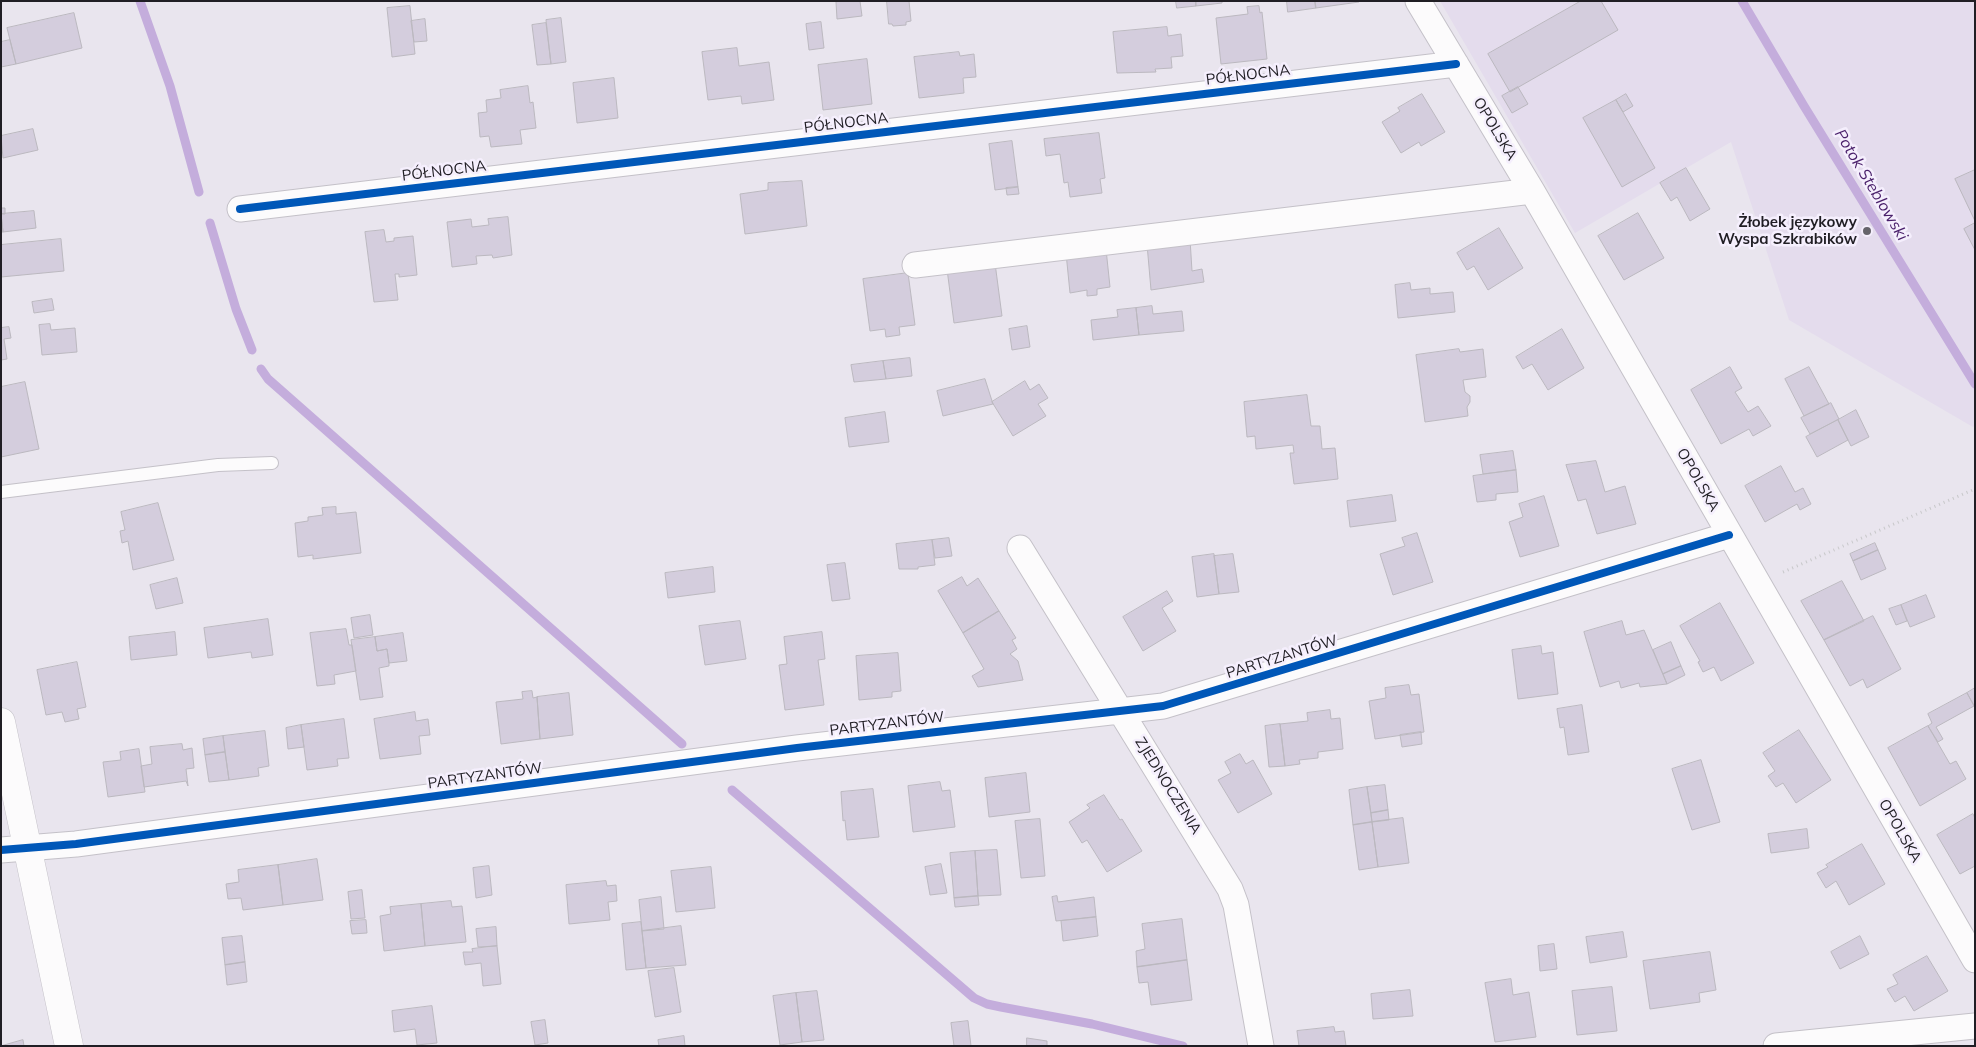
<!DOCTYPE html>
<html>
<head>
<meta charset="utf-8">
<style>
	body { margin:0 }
	#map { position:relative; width:1976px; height:1047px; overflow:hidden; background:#e9e5ee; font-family:Mulish,sans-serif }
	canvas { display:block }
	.frame { position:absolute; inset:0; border:2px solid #201e24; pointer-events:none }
</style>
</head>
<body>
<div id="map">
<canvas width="1976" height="1047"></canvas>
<div class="frame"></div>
</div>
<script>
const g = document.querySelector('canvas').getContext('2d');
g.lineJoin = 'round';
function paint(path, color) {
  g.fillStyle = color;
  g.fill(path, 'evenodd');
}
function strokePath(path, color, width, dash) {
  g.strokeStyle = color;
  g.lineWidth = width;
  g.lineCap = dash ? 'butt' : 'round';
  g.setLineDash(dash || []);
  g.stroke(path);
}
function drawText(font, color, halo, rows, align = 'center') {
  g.font = font + ' Mulish,sans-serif';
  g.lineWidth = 5;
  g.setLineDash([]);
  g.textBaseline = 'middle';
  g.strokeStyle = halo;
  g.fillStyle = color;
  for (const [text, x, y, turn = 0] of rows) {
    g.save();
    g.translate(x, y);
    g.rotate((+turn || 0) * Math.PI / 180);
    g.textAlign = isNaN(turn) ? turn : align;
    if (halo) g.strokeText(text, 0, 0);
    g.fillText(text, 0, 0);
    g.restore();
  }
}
const built = new Path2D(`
	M 1440,1 L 1975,1 L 1975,425 L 1973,427 L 1789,320 L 1731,142 L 1575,233 Z`);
const stream = new Path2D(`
	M 140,1 L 170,86 L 199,192
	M 1742,1 L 1804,106 L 1975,384
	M 210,223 L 236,309 L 252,350
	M 261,369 L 268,379 L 682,744
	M 732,790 L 974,998 L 987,1004 L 1001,1007 L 1092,1024 L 1183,1046`);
const building = new Path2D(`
	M 860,1 L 862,16 L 837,19 L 836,2 Z
	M 887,1 L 909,1 L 911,21 L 906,22 L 906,25 L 893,26 L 892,24 L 889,24 Z
	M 1176,1 L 1196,1 L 1196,6 L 1177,8 Z
	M 1196,1 L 1222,1 L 1222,3 L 1196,6 Z
	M 1287,1 L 1315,1 L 1316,8 L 1288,12 Z
	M 1315,1 L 1359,1 L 1359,2 L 1316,8 Z
	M 1581,1 L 1601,1 L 1618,30 L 1510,92 L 1488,54 Z
	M 410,6 L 415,54 L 392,57 L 387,8 Z
	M 1259,6 L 1260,13 L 1262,12 L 1267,59 L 1221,64 L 1216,18 L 1248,14 L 1247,7 Z
	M 74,13 L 82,48 L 16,64 L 7,28 Z
	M 561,18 L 566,62 L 551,64 L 546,20 Z
	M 425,19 L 427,41 L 414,42 L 411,21 Z
	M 821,22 L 824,48 L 809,50 L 806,24 Z
	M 546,23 L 551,64 L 537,65 L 532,25 Z
	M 1167,27 L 1168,36 L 1181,34 L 1183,56 L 1171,57 L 1172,68 L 1155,69 L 1156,72 L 1117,73 L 1113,32 Z
	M 10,40 L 16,64 L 1,67 L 1,42 Z
	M 737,48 L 739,66 L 769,62 L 774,100 L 742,104 L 741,96 L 708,100 L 702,52 Z
	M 959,52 L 960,56 L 974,54 L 976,77 L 963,78 L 964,93 L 919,98 L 914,57 Z
	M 867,59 L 872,104 L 823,110 L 818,65 Z
	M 614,78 L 618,118 L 577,123 L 573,83 Z
	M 528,86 L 530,103 L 533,102 L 536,128 L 520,130 L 522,144 L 491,147 L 489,136 L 480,137 L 478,113 L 487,112 L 486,100 L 501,98 L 500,90 Z
	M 1518,87 L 1528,104 L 1512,113 L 1502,96 Z
	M 1422,94 L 1445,132 L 1421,146 L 1419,142 L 1401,153 L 1382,122 L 1400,111 L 1398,108 Z
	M 1626,94 L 1633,106 L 1623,112 L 1616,100 Z
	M 1616,100 L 1655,168 L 1622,187 L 1583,118 Z
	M 33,129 L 38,150 L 3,158 L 1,136 Z
	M 1099,133 L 1105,178 L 1100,179 L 1102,193 L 1070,197 L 1068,182 L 1064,183 L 1060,154 L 1046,156 L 1044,139 Z
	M 1012,141 L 1018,187 L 995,190 L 989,144 Z
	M 1686,168 L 1710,209 L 1690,221 L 1677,197 L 1671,201 L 1660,183 Z
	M 1975,170 L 1975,221 L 1955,179 Z
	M 802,181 L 807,226 L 745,234 L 740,194 L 768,190 L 768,183 Z
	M 1018,187 L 1019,194 L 1007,195 L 1006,188 Z
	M 1,208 L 5,208 L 5,214 L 1,214 L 3,232 L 1,232 Z
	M 34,211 L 36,228 L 3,232 L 1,214 Z
	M 1638,213 L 1664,258 L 1624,280 L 1598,236 Z
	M 508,217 L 512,255 L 493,258 L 492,255 L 476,256 L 477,264 L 452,267 L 447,222 L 471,219 L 472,227 L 489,225 L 488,219 Z
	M 1975,223 L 1975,250 L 1964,229 Z
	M 1499,228 L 1523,268 L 1488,290 L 1474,266 L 1467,270 L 1457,253 Z
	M 384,230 L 386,242 L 394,241 L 394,238 L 413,236 L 417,275 L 399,277 L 399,274 L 395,274 L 398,300 L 374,302 L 365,232 Z
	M 61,239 L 64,271 L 1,277 L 1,245 Z
	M 1190,239 L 1192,271 L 1202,269 L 1204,282 L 1151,290 L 1147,244 Z
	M 1106,249 L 1110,287 L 1097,289 L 1097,295 L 1087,296 L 1087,290 L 1070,293 L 1066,253 Z
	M 995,263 L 1002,316 L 954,323 L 947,269 Z
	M 908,273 L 915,325 L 899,327 L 900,335 L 886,337 L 885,329 L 870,331 L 863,279 Z
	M 1410,283 L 1411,290 L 1430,288 L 1430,294 L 1453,292 L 1455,312 L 1398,318 L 1395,285 Z
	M 52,299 L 54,310 L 34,313 L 32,302 Z
	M 1152,306 L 1153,314 L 1182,311 L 1184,331 L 1139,335 L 1136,308 Z
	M 1136,308 L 1139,335 L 1093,340 L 1091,320 L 1118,317 L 1117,310 Z
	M 50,324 L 51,330 L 75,328 L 77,352 L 42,355 L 39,325 Z
	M 1027,326 L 1030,347 L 1012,350 L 1009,329 Z
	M 9,327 L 11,338 L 4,339 L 7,359 L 1,360 L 1,328 Z
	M 1562,329 L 1584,368 L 1548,390 L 1532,364 L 1523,369 L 1516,357 Z
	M 1459,349 L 1460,352 L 1483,349 L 1486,377 L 1463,380 L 1465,392 L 1470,396 L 1470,402 L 1467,407 L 1468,416 L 1425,422 L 1416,355 Z
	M 910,358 L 912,376 L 886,379 L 883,361 Z
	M 883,361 L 886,379 L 854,382 L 851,365 Z
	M 1730,367 L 1742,388 L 1735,392 L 1748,412 L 1758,406 L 1771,426 L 1753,436 L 1749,429 L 1721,444 L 1691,390 Z
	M 1809,367 L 1829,404 L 1804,416 L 1785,379 Z
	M 985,379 L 993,404 L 943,416 L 937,391 Z
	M 1025,381 L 1030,390 L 1039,384 L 1048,398 L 1038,404 L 1046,416 L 1013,436 L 992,402 Z
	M 25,382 L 39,449 L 1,457 L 1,387 Z
	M 1307,395 L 1311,426 L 1320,426 L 1322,449 L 1335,448 L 1338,479 L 1294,484 L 1290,453 L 1294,453 L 1293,445 L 1256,449 L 1255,436 L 1247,437 L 1244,402 Z
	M 1831,403 L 1839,419 L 1810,434 L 1801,418 Z
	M 1856,410 L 1869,437 L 1851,446 L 1838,420 Z
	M 885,412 L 889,442 L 849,447 L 845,418 Z
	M 1838,420 L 1848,440 L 1817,457 L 1806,437 Z
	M 1513,451 L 1516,470 L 1483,474 L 1480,455 Z
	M 1596,461 L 1605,492 L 1625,486 L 1636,524 L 1597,534 L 1586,499 L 1578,501 L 1566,465 Z
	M 1781,466 L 1795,492 L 1803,488 L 1811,504 L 1800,510 L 1797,504 L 1765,522 L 1745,486 Z
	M 1516,470 L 1518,492 L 1496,494 L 1496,500 L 1477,502 L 1473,476 Z
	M 1392,495 L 1396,521 L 1350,527 L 1347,501 Z
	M 1544,496 L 1559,546 L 1520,557 L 1509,522 L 1523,517 L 1519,504 Z
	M 158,503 L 174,560 L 133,570 L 128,541 L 122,543 L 120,531 L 125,530 L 121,512 Z
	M 336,507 L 336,514 L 356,512 L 361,553 L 313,559 L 313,555 L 298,557 L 295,523 L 308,521 L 308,517 L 323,515 L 322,508 Z
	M 1417,533 L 1433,582 L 1393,595 L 1380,554 L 1405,546 L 1402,538 Z
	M 949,538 L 952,556 L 935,558 L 932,540 Z
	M 932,540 L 935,565 L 918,567 L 918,569 L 899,569 L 896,544 Z
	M 1875,543 L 1878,550 L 1853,561 L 1850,554 Z
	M 1878,550 L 1886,569 L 1861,580 L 1853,561 Z
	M 1214,554 L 1219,594 L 1197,597 L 1192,557 Z
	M 1233,554 L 1239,592 L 1219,594 L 1214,556 Z
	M 845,563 L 850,599 L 832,601 L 827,565 Z
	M 713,567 L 715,592 L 668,598 L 665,573 Z
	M 962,577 L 967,586 L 978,578 L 999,611 L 963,633 L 938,591 Z
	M 177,578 L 183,603 L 156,609 L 150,585 Z
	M 1842,581 L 1864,621 L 1824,640 L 1801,601 Z
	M 1167,591 L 1173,601 L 1162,608 L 1176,631 L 1143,651 L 1123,617 Z
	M 1926,595 L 1935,617 L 1910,627 L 1901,605 Z
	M 1720,603 L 1754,663 L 1721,681 L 1714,667 L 1703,672 L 1698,662 L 1700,661 L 1680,626 Z
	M 1901,605 L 1907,621 L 1896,625 L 1889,609 Z
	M 999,611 L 1016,638 L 1012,640 L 1017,649 L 1010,654 L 1018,661 L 1023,680 L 978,687 L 972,676 L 984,669 L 963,633 Z
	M 370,615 L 373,635 L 354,638 L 351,618 Z
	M 1873,616 L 1901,669 L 1867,688 L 1863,679 L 1850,686 L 1824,640 Z
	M 268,619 L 273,655 L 252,658 L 251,652 L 208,658 L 204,628 Z
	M 740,621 L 746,659 L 705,665 L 699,626 Z
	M 1622,621 L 1626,635 L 1644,630 L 1667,684 L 1640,687 L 1639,683 L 1621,688 L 1619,681 L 1600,687 L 1584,632 Z
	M 346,629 L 349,645 L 352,645 L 356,671 L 334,675 L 335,684 L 317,686 L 310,633 Z
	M 175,632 L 177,655 L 131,660 L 129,637 Z
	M 822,632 L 825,659 L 818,660 L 824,705 L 785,710 L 779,665 L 787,664 L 784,637 Z
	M 403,633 L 407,661 L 389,663 L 387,649 L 377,651 L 375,637 Z
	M 375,637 L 377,651 L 387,649 L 389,663 L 389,666 L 379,668 L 383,697 L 360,700 L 351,640 Z
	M 1671,642 L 1681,666 L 1663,674 L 1653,650 Z
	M 1541,646 L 1542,654 L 1553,652 L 1558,694 L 1518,699 L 1512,650 Z
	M 898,653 L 901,691 L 892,692 L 892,697 L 859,700 L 856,656 Z
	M 77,662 L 86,707 L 77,709 L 79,719 L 65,722 L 62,712 L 46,715 L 37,670 Z
	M 1681,666 L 1685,675 L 1667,684 L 1663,674 Z
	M 1409,685 L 1411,695 L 1419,694 L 1424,732 L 1375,739 L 1369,701 L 1386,698 L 1385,688 Z
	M 1975,688 L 1975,707 L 1967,693 Z
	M 532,691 L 533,698 L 537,697 L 540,739 L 501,744 L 496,702 L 523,699 L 522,692 Z
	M 569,693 L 573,735 L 540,739 L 537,697 Z
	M 1967,693 L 1974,706 L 1936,727 L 1943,739 L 1938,742 L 1928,726 L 1932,723 L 1928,714 Z
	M 1582,705 L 1589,752 L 1568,755 L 1564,727 L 1560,728 L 1557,709 Z
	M 1330,710 L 1331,719 L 1340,718 L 1343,749 L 1318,752 L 1318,758 L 1299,760 L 1300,764 L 1285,766 L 1280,724 L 1308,721 L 1307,713 Z
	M 415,712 L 416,721 L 428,719 L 430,735 L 419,736 L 421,754 L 380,759 L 374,719 Z
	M 344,719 L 349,758 L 337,759 L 338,766 L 307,770 L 301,725 Z
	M 1280,724 L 1285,766 L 1269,767 L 1265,726 Z
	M 301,725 L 304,747 L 288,749 L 286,728 Z
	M 1928,726 L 1950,764 L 1956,761 L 1966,779 L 1920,806 L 1888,748 Z
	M 1799,730 L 1831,780 L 1796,803 L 1783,783 L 1776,787 L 1768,776 L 1775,771 L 1763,753 Z
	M 265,731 L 269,766 L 258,768 L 259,776 L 229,780 L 223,736 Z
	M 1421,732 L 1422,744 L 1402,747 L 1400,735 Z
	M 223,736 L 225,752 L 205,755 L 203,739 Z
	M 182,744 L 183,750 L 192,748 L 194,768 L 186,769 L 188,786 L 186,781 L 144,787 L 141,766 L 152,764 L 150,747 Z
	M 139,749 L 145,792 L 108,797 L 103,762 L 121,760 L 120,752 Z
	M 225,752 L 229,780 L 209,782 L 205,755 Z
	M 1240,754 L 1246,764 L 1253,760 L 1272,794 L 1238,813 L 1218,780 L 1231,773 L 1225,762 Z
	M 1701,760 L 1720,822 L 1692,830 L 1672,769 Z
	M 1026,773 L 1030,812 L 989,817 L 985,778 Z
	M 940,782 L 942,791 L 950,790 L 955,827 L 913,832 L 908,786 Z
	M 1385,785 L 1388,810 L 1371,813 L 1367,787 Z
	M 1367,787 L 1372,822 L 1353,825 L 1349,790 Z
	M 873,789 L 879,837 L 847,840 L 845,820 L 843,821 L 841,792 Z
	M 1104,795 L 1120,820 L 1122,819 L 1142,851 L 1107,872 L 1087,840 L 1082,843 L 1069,822 L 1090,808 L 1087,805 Z
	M 1388,810 L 1389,820 L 1372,822 L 1371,813 Z
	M 1973,814 L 1975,818 L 1975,866 L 1960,874 L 1937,835 Z
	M 1403,818 L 1409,863 L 1378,867 L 1372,822 Z
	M 1040,819 L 1045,876 L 1021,878 L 1015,821 Z
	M 1372,822 L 1378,867 L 1359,870 L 1353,825 Z
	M 1807,829 L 1809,848 L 1771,853 L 1768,834 Z
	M 1862,844 L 1885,884 L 1849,905 L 1836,881 L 1826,888 L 1817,873 L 1828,867 L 1826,865 Z
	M 997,850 L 1001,895 L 978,896 L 975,851 Z
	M 975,851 L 978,896 L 954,898 L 950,853 Z
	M 317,859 L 323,900 L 283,905 L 278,865 Z
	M 941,864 L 947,893 L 930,895 L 925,867 Z
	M 278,865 L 283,905 L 243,910 L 241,898 L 228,899 L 226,884 L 239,882 L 238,870 Z
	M 489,866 L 492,895 L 476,898 L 473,868 Z
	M 711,867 L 715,908 L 676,912 L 671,871 Z
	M 606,881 L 607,886 L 616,885 L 617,901 L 608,902 L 610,920 L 569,924 L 566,885 Z
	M 362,890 L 365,918 L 351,919 L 348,892 Z
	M 978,896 L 979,905 L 955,907 L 954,898 Z
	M 1057,896 L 1058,902 L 1094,897 L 1096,917 L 1056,921 L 1052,897 Z
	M 661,897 L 664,929 L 642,931 L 639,900 Z
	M 451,901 L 452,907 L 462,906 L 466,942 L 425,946 L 421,904 Z
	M 421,904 L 425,946 L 384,951 L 380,916 L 391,914 L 390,907 Z
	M 1096,917 L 1098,936 L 1063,941 L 1061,921 Z
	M 1182,919 L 1187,960 L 1137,967 L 1136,951 L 1145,949 L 1142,924 Z
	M 366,920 L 367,933 L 352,934 L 350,921 Z
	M 641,922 L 646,968 L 626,970 L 622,924 Z
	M 681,926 L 686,965 L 646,968 L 642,931 Z
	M 496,927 L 497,946 L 478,947 L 476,929 Z
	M 1623,932 L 1627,957 L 1590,963 L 1586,937 Z
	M 242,936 L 245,962 L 225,965 L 222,938 Z
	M 1860,936 L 1869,954 L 1840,969 L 1831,952 Z
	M 1554,944 L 1557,969 L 1540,971 L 1538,946 Z
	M 497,946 L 501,984 L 483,986 L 481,963 L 465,965 L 463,952 L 473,952 L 472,949 Z
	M 1710,952 L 1716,990 L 1699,993 L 1700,1002 L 1650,1009 L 1643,961 Z
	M 1927,956 L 1948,991 L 1914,1011 L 1905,996 L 1895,1002 L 1887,989 L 1898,984 L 1893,975 Z
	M 1187,960 L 1192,1000 L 1151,1005 L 1148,982 L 1139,983 L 1137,967 Z
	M 245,962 L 247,982 L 227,985 L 225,965 Z
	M 674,968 L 681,1012 L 655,1017 L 648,971 Z
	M 1511,979 L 1513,995 L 1529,992 L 1536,1037 L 1495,1042 L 1485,983 Z
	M 1612,987 L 1617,1031 L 1577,1035 L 1572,991 Z
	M 1410,990 L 1413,1016 L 1373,1019 L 1371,994 Z
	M 817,991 L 824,1040 L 802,1042 L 796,993 Z
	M 796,993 L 802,1042 L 780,1045 L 773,996 Z
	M 432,1006 L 437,1043 L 417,1045 L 415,1029 L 394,1032 L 392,1011 Z
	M 545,1020 L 548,1043 L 535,1045 L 531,1022 Z
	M 968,1021 L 971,1046 L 954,1046 L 951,1023 Z
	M 1334,1027 L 1335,1032 L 1344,1031 L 1346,1046 L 1299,1046 L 1297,1031 Z
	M 684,1036 L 685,1046 L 659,1046 L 658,1040 Z
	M 1027,1038 L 1047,1041 L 1047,1046 L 1027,1046 Z
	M 23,1040 L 24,1046 L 1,1046 Z`);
const path = new Path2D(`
	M 1783,572 L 1975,489`);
const service = new Path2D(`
	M 1,492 L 218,465 L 272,463`);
const minor = new Path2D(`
	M 1418,1 L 1532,191 L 1975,960
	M 240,209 L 1456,64
	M 915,265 L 1532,191
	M 1020,548 L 1230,889 L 1236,905 L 1261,1046
	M 1,850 L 76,844 L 797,748 L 1163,706 L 1729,535
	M 1776,1046 L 1975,1026`);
const tertiary = new Path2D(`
	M 1,722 L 69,1046`);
const cycleway = new Path2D(`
	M 240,209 L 1456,64
	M 1,850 L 76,844 L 797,748 L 1163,706 L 1729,535`);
const markers = [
	[1867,231,5,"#66646b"]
];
const streetNames = [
	["PÓŁNOCNA",1248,75,-7],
	["PÓŁNOCNA",846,123,-7],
	["OPOLSKA",1495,129,59],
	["PÓŁNOCNA",444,171,-7],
	["OPOLSKA",1698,480,60],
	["PARTYZANTÓW",1282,657,-17],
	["PARTYZANTÓW",887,724,-7],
	["PARTYZANTÓW",485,776,-8],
	["ZJEDNOCZENIA",1168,786,58],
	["OPOLSKA",1900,831,60]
];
const poiNames = [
	["Żłobek językowy",1857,222],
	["Wyspa Szkrabików",1857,239]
];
const waterNames = [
	["Potok Steblowski",1871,185,59]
];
paint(built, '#e4dced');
strokePath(stream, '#c4addc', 9);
paint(building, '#d4cddd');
strokePath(building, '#bbb8bf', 1);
strokePath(service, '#c4c1c8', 14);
strokePath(minor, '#c4c1c8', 27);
strokePath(tertiary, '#c4c1c8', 29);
strokePath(path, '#c8c8ca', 3, [1, 4]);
strokePath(service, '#fcfbfc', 12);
strokePath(minor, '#fcfbfc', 25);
strokePath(tertiary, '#fcfbfc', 28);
strokePath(cycleway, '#0057b8', 8);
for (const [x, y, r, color] of markers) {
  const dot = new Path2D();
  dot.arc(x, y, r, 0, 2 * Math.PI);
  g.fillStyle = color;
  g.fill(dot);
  strokePath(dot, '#f5effd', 2);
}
drawText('15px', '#201e24', '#f5effd', streetNames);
drawText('bold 15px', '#201e24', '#f5effd', poiNames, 'right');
drawText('italic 16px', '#491f6a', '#f5effd', waterNames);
</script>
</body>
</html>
